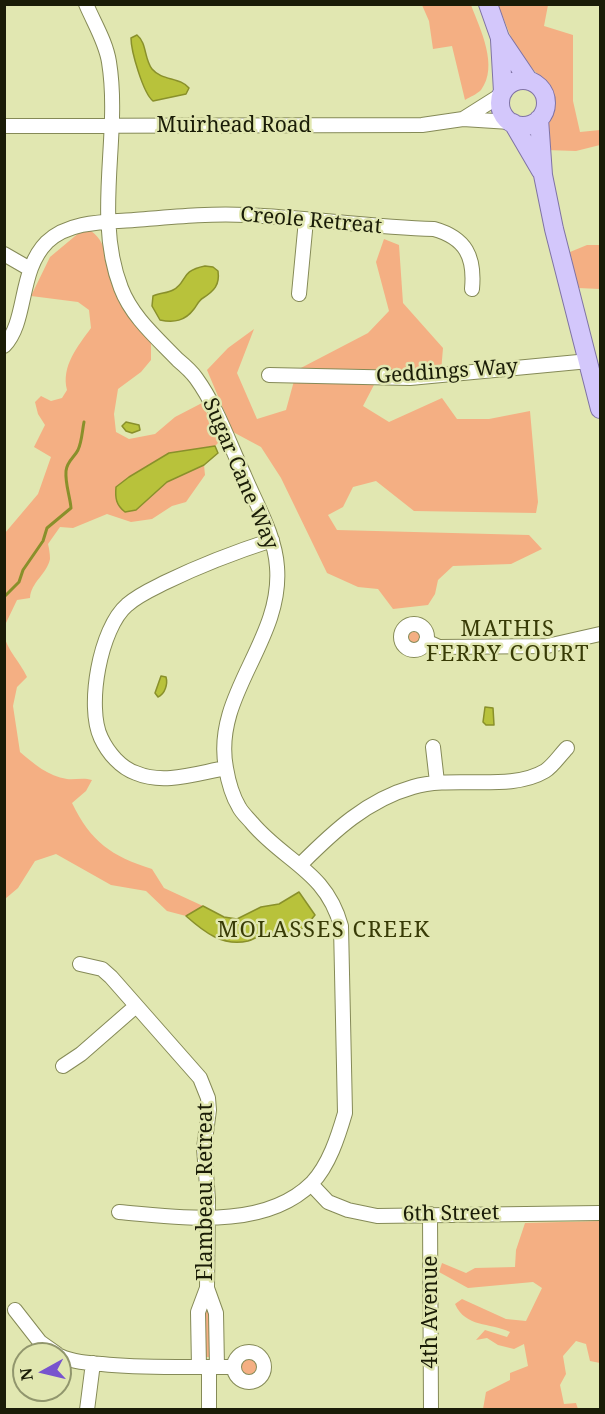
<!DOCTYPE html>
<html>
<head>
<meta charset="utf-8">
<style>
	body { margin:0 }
	#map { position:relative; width:605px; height:1414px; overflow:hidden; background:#e1e7b1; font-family:"Noto Serif",serif }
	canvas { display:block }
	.frame { position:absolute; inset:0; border:6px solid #1a1c07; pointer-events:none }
	.north { position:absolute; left:12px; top:1342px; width:60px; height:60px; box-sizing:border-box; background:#e1e7b1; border:2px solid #91966d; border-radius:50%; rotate:262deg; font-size:16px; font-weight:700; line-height:24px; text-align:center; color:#1a1c07 }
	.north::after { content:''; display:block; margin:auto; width:21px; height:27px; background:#7854ce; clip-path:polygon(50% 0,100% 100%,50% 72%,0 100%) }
</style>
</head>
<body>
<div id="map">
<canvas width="605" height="1414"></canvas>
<div class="frame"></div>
<div class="north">N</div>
</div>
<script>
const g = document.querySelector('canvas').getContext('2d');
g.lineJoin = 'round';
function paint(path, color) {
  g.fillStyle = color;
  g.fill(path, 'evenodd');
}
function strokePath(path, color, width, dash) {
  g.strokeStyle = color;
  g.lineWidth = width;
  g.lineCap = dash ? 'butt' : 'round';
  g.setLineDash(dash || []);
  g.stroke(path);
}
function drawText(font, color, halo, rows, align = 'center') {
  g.font = font + ' "Noto Serif",serif';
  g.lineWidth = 5;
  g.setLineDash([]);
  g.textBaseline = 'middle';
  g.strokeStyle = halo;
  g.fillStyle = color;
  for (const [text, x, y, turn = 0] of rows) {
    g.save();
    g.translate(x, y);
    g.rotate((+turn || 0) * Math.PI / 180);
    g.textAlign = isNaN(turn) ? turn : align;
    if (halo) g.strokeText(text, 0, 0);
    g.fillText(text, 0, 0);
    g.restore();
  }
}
const green = new Path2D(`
	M 422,5 L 471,5 C 480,29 499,66 481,90 C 477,94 470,97 465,100 L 452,46 L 433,49 L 429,21 Z
	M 498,5 L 548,5 L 544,26 L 573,35 L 573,101 L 580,132 L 600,130 L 600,145 L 576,151 L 546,150 L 547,122 L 551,104 L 548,85 L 526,62 L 513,42 Z
	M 91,231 C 111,245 104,268 113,287 C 122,308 136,326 151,342 L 151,360 L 141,372 L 118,389 L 114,414 L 116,432 L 129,439 L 155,434 L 175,417 L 202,403 L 220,441 L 215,446 L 169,453 L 129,477 L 116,487 L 136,510 L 167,482 L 204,465 L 205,475 L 186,502 L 172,506 L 152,519 L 131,522 L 107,514 L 73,528 L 60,527 L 48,544 C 49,548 50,554 50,559 C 47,574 31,582 30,598 L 17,600 L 5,625 L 5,533 L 38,494 L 51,457 L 34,447 L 45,425 L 38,414 L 35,402 L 41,396 L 51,401 L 62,398 L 67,390 C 61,366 78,346 91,328 L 89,310 L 78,302 L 31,296 L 50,257 L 80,232 Z
	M 384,239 L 399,245 L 403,303 L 443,348 L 441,372 L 408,386 L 391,374 L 375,383 L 363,406 L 389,422 L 442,398 L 457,419 L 489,419 L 530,411 L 538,502 L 536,513 L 414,511 L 376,481 L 353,487 L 343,507 L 328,515 L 337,530 L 529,535 L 542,549 L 511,564 L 453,566 L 438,580 L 435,594 L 428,605 L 393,609 L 378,589 L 358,587 L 327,573 L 281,478 L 261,447 L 233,432 L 207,370 L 228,348 L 254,329 L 237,373 L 257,419 L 286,410 L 297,370 L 368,333 L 389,311 L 376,262 Z
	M 587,245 L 600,245 L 600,289 L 578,288 L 570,252 Z
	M407 637a7 7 0 1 1 14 0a7 7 0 1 1-14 0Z
	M 4,635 C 7,650 20,662 27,677 L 17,687 L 13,706 L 20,752 C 34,764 48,776 67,779 C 75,780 83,777 92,780 L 86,791 L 72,803 C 91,842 111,856 152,869 L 164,888 L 203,906 L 186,916 L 167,911 L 146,891 L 111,885 L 56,854 L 35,861 L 18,888 L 5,899 Z
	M 600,1221 L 600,1363 L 590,1361 L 586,1344 L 576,1341 L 563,1356 L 566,1374 L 560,1385 L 564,1404 L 576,1403 L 578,1409 L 479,1409 L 483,1409 L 486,1392 L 510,1380 L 510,1373 L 528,1366 L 524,1344 L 514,1349 L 498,1345 L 487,1338 L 476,1340 L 485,1330 L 507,1337 L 510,1332 C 489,1322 466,1328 455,1304 L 462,1299 L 506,1319 L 526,1321 L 542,1288 L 533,1282 L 468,1288 L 439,1272 L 442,1263 L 466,1273 L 475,1268 L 515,1267 L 516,1250 L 525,1223 Z
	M 204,1311 L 211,1312 L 211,1357 L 204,1357 Z
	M239 1367a9 9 0 1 1 18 0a9 9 0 1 1-18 0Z`);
const water = new Path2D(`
	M 137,35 C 147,43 144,59 152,69 C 162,81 180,77 189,88 L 186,94 L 153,101 C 143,93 131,51 131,38 Z
	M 205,266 L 213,267 L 218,271 C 220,285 214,291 203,298 C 199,300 197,305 194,309 C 185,321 174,323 160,320 L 152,306 L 153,296 C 159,293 168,293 173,290 C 188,282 179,271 205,266 Z
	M 126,422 L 139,425 L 140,430 L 132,433 L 126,431 L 122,426 Z
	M 215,446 L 218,453 L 204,465 L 167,482 L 136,510 L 125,512 C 116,505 115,498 116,487 L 129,477 L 169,453 Z
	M 161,676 L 166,677 C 168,684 165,694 158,697 L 155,693 Z
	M 485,707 L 493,708 L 494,725 L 486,725 L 483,722 Z
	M 299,892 L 315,915 C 295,941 292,929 266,934 C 260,935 254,939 248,941 C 223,947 204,932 186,916 L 203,906 L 224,917 L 237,919 L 261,907 L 279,904 Z`);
const stream = new Path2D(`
	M 4,597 L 19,582 L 23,570 L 43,541 L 47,528 L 71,508 C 70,496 65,484 66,471 C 67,461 74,458 78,450 C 82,441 82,432 84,422`);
const minor = new Path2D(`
	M 86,4 C 94,23 106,42 109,62 C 121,136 93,216 121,288 C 132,317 157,338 178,360 C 184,365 191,371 196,378 C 217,407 229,443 244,475 C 256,504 275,535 277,567 C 283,641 212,695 226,768 C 228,780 233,797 239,807 C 242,813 248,818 252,823 C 285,862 326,871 341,926 L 345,1113 C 338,1137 329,1165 312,1183 C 264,1231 179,1217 119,1212
	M 463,119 L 501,95
	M 4,126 L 422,125 L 463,119 L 510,122
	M 4,254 L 30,269
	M 299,294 L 306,220
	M 4,346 C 28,321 18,271 47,242 C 69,221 105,222 134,220 C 171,217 209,213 247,215 C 310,218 371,227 434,229 C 466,238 475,257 472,289
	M 269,375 L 410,378 L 589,361
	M401 637a13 13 0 1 1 26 0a13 13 0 1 1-26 0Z
	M 426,641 L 439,647 L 547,646 L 600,634
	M 433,747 L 437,782
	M 226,768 C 197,773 164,785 136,773 C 121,768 108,753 101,738 C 86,707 100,628 127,605 C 138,595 152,589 166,582 C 201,565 235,552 272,540
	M 301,864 C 334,831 367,800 413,787 C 454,775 510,792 545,771 C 553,766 560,755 567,748
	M 80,964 L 102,969 L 111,977 L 200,1078 L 208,1098 L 209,1110 L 204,1148 L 208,1199 L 207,1288 L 198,1312 L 199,1367
	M 63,1066 L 81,1054 L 136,1006
	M 311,1184 L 328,1202 L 348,1210 L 377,1216 L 600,1213
	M 430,1214 L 431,1410
	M 207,1288 L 216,1313 L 217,1367
	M 15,1310 L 40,1342 L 57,1354
	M234 1367a15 15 0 1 1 30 0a15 15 0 1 1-30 0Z
	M 60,1356 C 73,1362 88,1363 102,1364 C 146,1369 190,1366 234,1367
	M 209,1367 L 209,1410
	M 87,1410 L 93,1363`);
const major = new Path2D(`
	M 488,4 L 500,38 L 529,81
	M 500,40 L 503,92
	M500 103a23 23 0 1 1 46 0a23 23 0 1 1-46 0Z
	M 539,119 L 543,175 L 554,229 L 600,409
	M 513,123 L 541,171`);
const streetNames = [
	["Muirhead Road",234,126],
	["Creole Retreat",311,221,5],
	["Geddings Way",447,372,-4],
	["Sugar Cane Way",240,474,67],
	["Flambeau Retreat",206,1192,-90],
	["6th Street",451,1214,-1],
	["4th Avenue",431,1312,-90]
];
const neighbourhoodNames = [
	["MATHIS",508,630],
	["FERRY COURT",508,655],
	["MOLASSES CREEK",324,931]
];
paint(green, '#f4af83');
paint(water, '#b8c23b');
strokePath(water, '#89902b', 1.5);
strokePath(stream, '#89902b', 3);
strokePath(minor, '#858a57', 16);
strokePath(major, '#7f73a4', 20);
strokePath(minor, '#fff', 14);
strokePath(major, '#d3c7fb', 18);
drawText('21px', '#1a1c07', '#e1e7b1', streetNames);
g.letterSpacing = '1.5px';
drawText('22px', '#383b06', '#e1e7b1', neighbourhoodNames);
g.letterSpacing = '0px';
</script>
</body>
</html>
